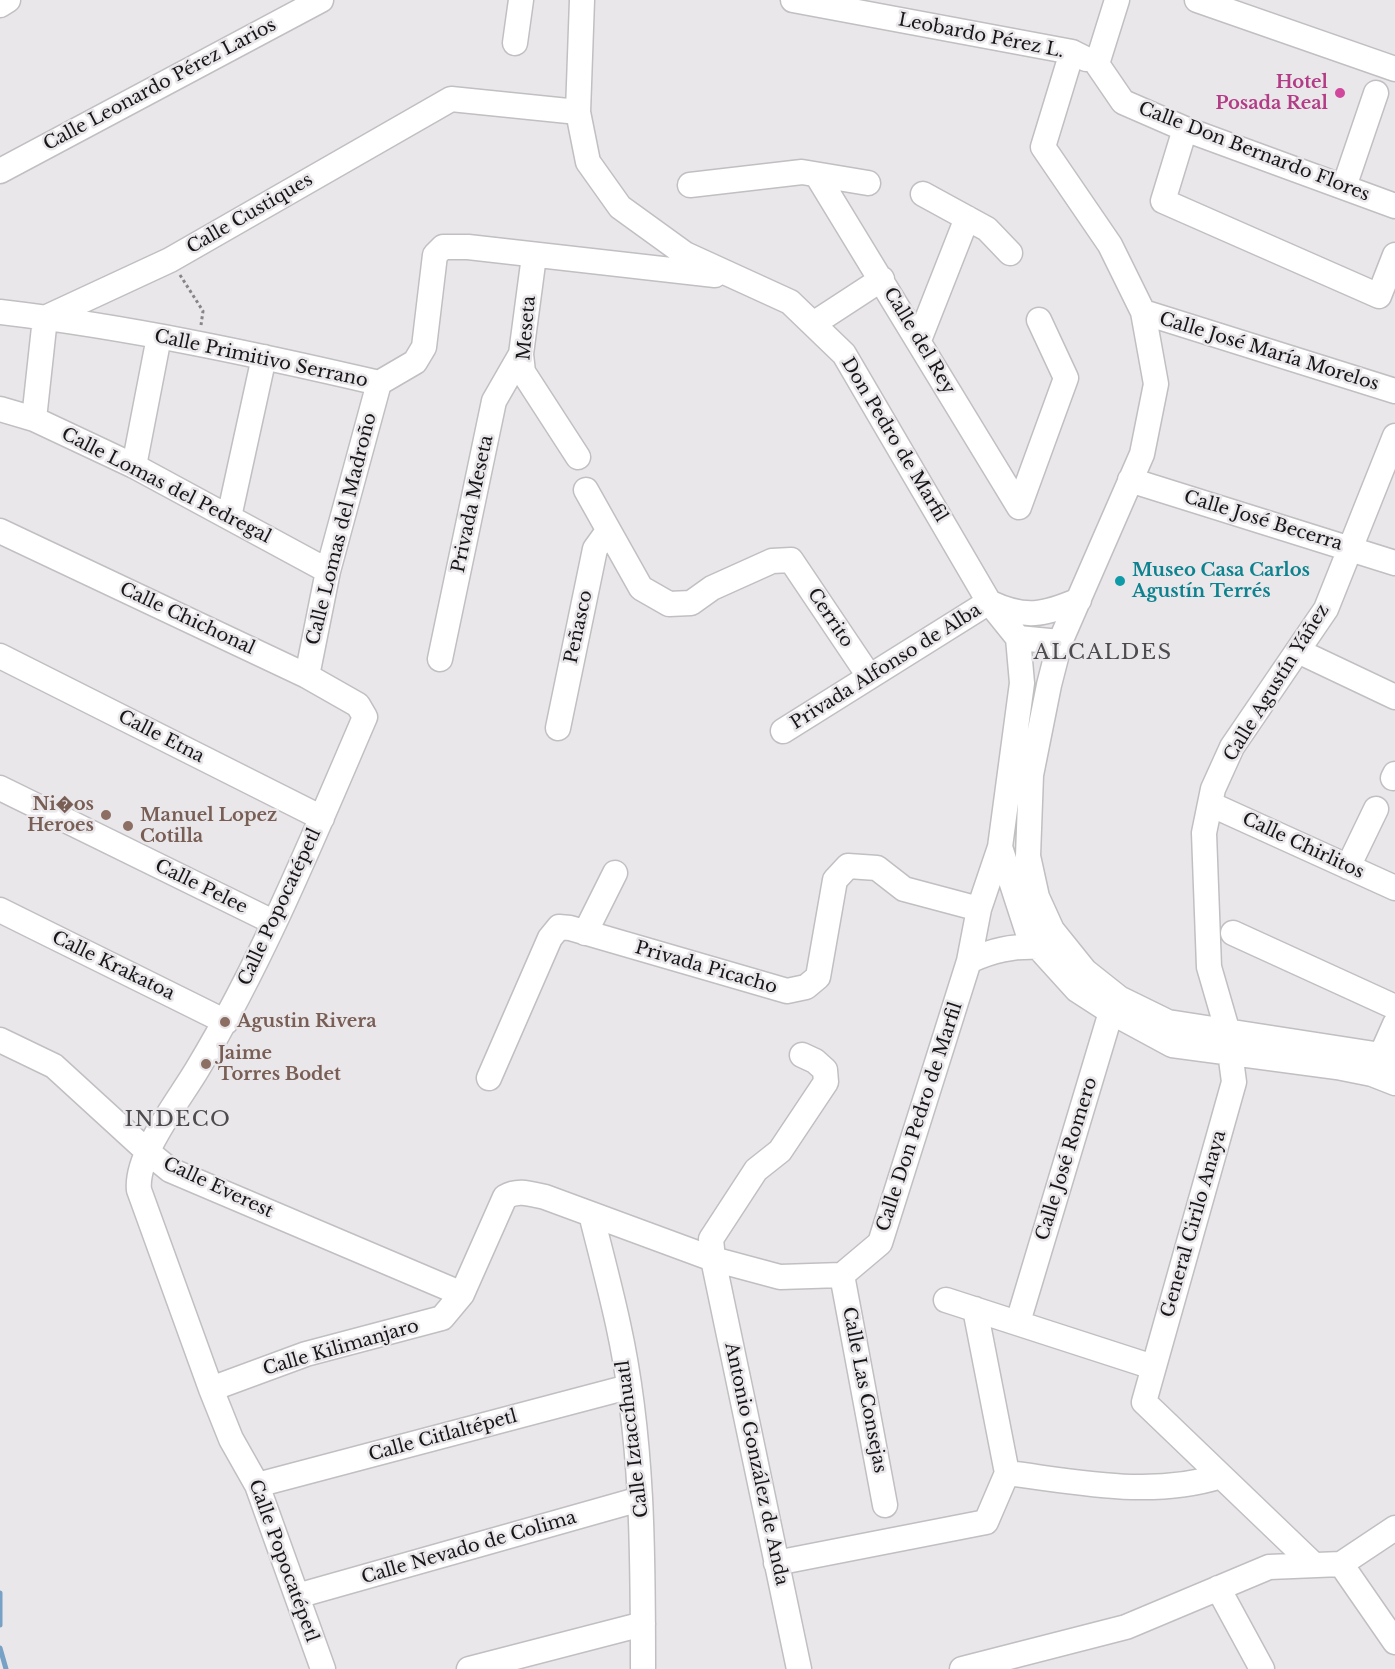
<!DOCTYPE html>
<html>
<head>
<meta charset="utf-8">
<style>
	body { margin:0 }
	canvas { display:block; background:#eae7eb }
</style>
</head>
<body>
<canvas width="1395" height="1669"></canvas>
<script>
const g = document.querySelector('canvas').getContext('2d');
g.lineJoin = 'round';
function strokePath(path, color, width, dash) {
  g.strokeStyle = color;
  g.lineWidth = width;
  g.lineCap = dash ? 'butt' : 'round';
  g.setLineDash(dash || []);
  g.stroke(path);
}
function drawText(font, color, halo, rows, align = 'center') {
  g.font = font + ' "Libre Baskerville",serif';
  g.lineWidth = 5;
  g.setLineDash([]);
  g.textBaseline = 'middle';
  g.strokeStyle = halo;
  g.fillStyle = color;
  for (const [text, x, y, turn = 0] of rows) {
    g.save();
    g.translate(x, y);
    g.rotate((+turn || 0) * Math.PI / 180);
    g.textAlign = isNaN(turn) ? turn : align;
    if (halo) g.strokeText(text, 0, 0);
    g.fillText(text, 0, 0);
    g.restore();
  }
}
const stream = new Path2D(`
	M 0,1593 L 0,1625
	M 0,1648 L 6,1669`);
const path = new Path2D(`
	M 180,275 L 203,311 L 201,325`);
const minor = new Path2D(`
	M 793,0 L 1072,52 L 1086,59
	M 1197,0 L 1395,69
	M 0,5 L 8,0
	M 515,43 L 521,0
	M 1072,52 L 1043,147 L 1110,245 L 1143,312 L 1156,384 L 1142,454 L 1060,642 L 1049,685 L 1031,775 L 1028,856 L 1037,897 L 1052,930 L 1085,971 L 1119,998 L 1168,1022 L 1381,1055 L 1395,1061
	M 1097,64 L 1123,102 L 1185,129 L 1395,206
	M 1097,64 L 1117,0
	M 1185,129 L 1163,201 L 1379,296 L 1395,255
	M 0,171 L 321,0
	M 818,177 L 1019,507
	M 690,185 L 802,172 L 868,183
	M 1344,187 L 1376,93
	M 923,194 L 987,229 L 1010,253
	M 534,256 L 521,354 L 523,372 L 578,457
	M 0,312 C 128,327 254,354 379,383 L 415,362 L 424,347 L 435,255 L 443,247 L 468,247 L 715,275
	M 1143,312 L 1395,391
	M 45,318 L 170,260 L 451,99 L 578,112
	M 813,324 L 882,279
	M 919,340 L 967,218
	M 0,409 L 34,419 L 134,466 L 328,571
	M 34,419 L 45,318
	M 134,466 L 159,337
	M 1130,480 L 1395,563
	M 586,490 L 641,588 L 669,604 L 691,603 L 712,588 L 772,561 L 791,560 L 869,676
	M 1019,507 L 1066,378 L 1039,320
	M 229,517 L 264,357
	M 0,531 L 307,676 L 358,705 L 365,717 C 315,833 263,960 198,1068 C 180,1099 135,1155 139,1190 L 211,1389 L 231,1439 L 257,1485 L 323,1669
	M 991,603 C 1025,619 1044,615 1079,600
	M 1018,638 L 1060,642
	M 1298,651 L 1395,697
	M 0,656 L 322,818
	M 440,659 L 494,401 L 521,354
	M 307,676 L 328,571 L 379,383
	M 558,728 L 595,549 L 608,531
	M 783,731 L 989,602
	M 1393,778 L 1395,774
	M 0,788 L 273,922
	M 1210,804 L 1395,888
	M 1000,847 L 1028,933 L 1038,947 L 1077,990 L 1111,1012 L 1172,1045 L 1337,1067 L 1372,1074 L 1395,1083
	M 1348,867 L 1376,809
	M 0,910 L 226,1022
	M 585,933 L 615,873
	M 1233,933 L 1395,1007
	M 969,961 C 993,950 1012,946 1038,947
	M 0,1040 L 54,1066 L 148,1152 L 170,1170 L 462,1294
	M 1375,1069 L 1395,1024
	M 489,1078 L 550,938 L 559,927 L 570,928 L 787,991 L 806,987 L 818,977 L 835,880 L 848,866 L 877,868 L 904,889 L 979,909
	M 591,1214 C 600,1250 610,1287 618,1324 C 643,1437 643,1554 643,1669
	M 842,1275 L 885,1505
	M 946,1300 L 1153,1367
	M 975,1309 L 1007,1473
	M 1018,1322 L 1111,1012 L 1119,998
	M 211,1389 L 306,1354 L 442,1318 L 462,1294 L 505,1197 C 518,1189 531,1194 545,1197 L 713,1259 L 780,1277 L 842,1275 L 880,1243 L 969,961 L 979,909 L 1000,847 L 1022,683 L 1018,638 L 989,602 L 844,354 L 790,302 L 685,254 L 620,207 L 588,162 L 578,112 L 582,0
	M 1007,1473 C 1079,1482 1151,1498 1221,1476
	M 257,1485 L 628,1387
	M 776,1563 L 986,1522 L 1007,1473
	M 1341,1564 L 1395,1642
	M 1314,1565 L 1144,1402 L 1234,1082 L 1227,1029 L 1209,967 L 1204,833 L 1213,789 L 1232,747 L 1326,609 L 1395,436
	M 1218,1588 L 1262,1669
	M 297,1596 L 640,1499
	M 469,1669 L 643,1624
	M 799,1669 L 713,1259 L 711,1239 L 756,1170 L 780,1151 L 826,1082 L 825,1070 L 815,1061 L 802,1055
	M 962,1669 L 1126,1627 L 1269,1567 L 1341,1564 L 1395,1528`);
const markers = [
	[1340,93,6,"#d1479c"],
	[1120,581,6,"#0f9aa8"],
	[106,815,6,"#8d6e63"],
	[128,826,6,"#8d6e63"],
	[225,1022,6,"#8d6e63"],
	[206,1064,6,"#8d6e63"]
];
const streetNames = [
	["Leobardo Pérez L.",981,36,11],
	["Calle Leonardo Pérez Larios",160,85,-28],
	["Calle Don Bernardo Flores",1254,152,21],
	["Calle Custiques",250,214,-30],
	["Meseta",527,328,-85],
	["Calle del Rey",919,341,59],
	["Calle José María Morelos",1269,352,17],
	["Calle Primitivo Serrano",261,359,12],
	["Don Pedro de Marfil",894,440,59],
	["Calle Lomas del Pedregal",166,486,27],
	["Privada Meseta",473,504,-78],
	["Calle José Becerra",1263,521,17],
	["Calle Lomas del Madroño",342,529,-76],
	["Cerrito",830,618,56],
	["Calle Chichonal",187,619,25],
	["Peñasco",579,627,-78],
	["Privada Alfonso de Alba",886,667,-32],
	["Calle Agustín Yáñez",1277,683,-58],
	["Calle Etna",161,737,27],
	["Calle Chirlitos",1303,846,25],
	["Calle Pelee",201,887,26],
	["Calle Popocatépetl",280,907,-65],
	["Calle Krakatoa",113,966,26],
	["Privada Picacho",706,968,16],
	["Calle Don Pedro de Marfil",920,1117,-72],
	["Calle José Romero",1067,1159,-73],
	["Calle Everest",218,1188,25],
	["General Cirilo Anaya",1194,1224,-74],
	["Calle Kilimanjaro",341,1348,-16],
	["Calle Las Consejas",864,1390,79],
	["Calle Citlaltépetl",443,1436,-15],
	["Calle Iztaccíhuatl",633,1439,-97],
	["Antonio González de Anda",756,1464,78],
	["Calle Nevado de Colima",469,1548,-16],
	["Calle Popocatépetl",283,1561,70]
];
const hotelNames = [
	["Hotel",1328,83],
	["Posada Real",1328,104]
];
const cultureNames = [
	["Museo Casa Carlos",1132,571],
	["Agustín Terrés",1132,592]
];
const educationNames = [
	["Ni�os",94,805,"right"],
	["Heroes",94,826,"right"],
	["Manuel Lopez",140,816],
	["Cotilla",140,837],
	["Agustin Rivera",237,1022],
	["Jaime",218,1054],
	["Torres Bodet",218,1075]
];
const quarterNames = [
	["ALCALDES",1103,653],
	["INDECO",178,1120]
];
strokePath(stream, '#77a2c6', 5);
strokePath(minor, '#c1bfc2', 27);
strokePath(path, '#878588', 3, [3, 3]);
strokePath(minor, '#fff', 24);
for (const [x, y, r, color] of markers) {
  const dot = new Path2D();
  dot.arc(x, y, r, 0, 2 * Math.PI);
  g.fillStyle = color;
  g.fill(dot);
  strokePath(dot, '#eae7eb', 2);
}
drawText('18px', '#181718', '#eae7eb', streetNames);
drawText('bold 18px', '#b23c85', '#eae7eb', hotelNames, 'right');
drawText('bold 18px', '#0d838f', '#eae7eb', cultureNames, 'left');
drawText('bold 18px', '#785e54', '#eae7eb', educationNames, 'left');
g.letterSpacing = '1.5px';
drawText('21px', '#4d4b4e', '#eae7eb', quarterNames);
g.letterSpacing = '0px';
</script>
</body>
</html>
